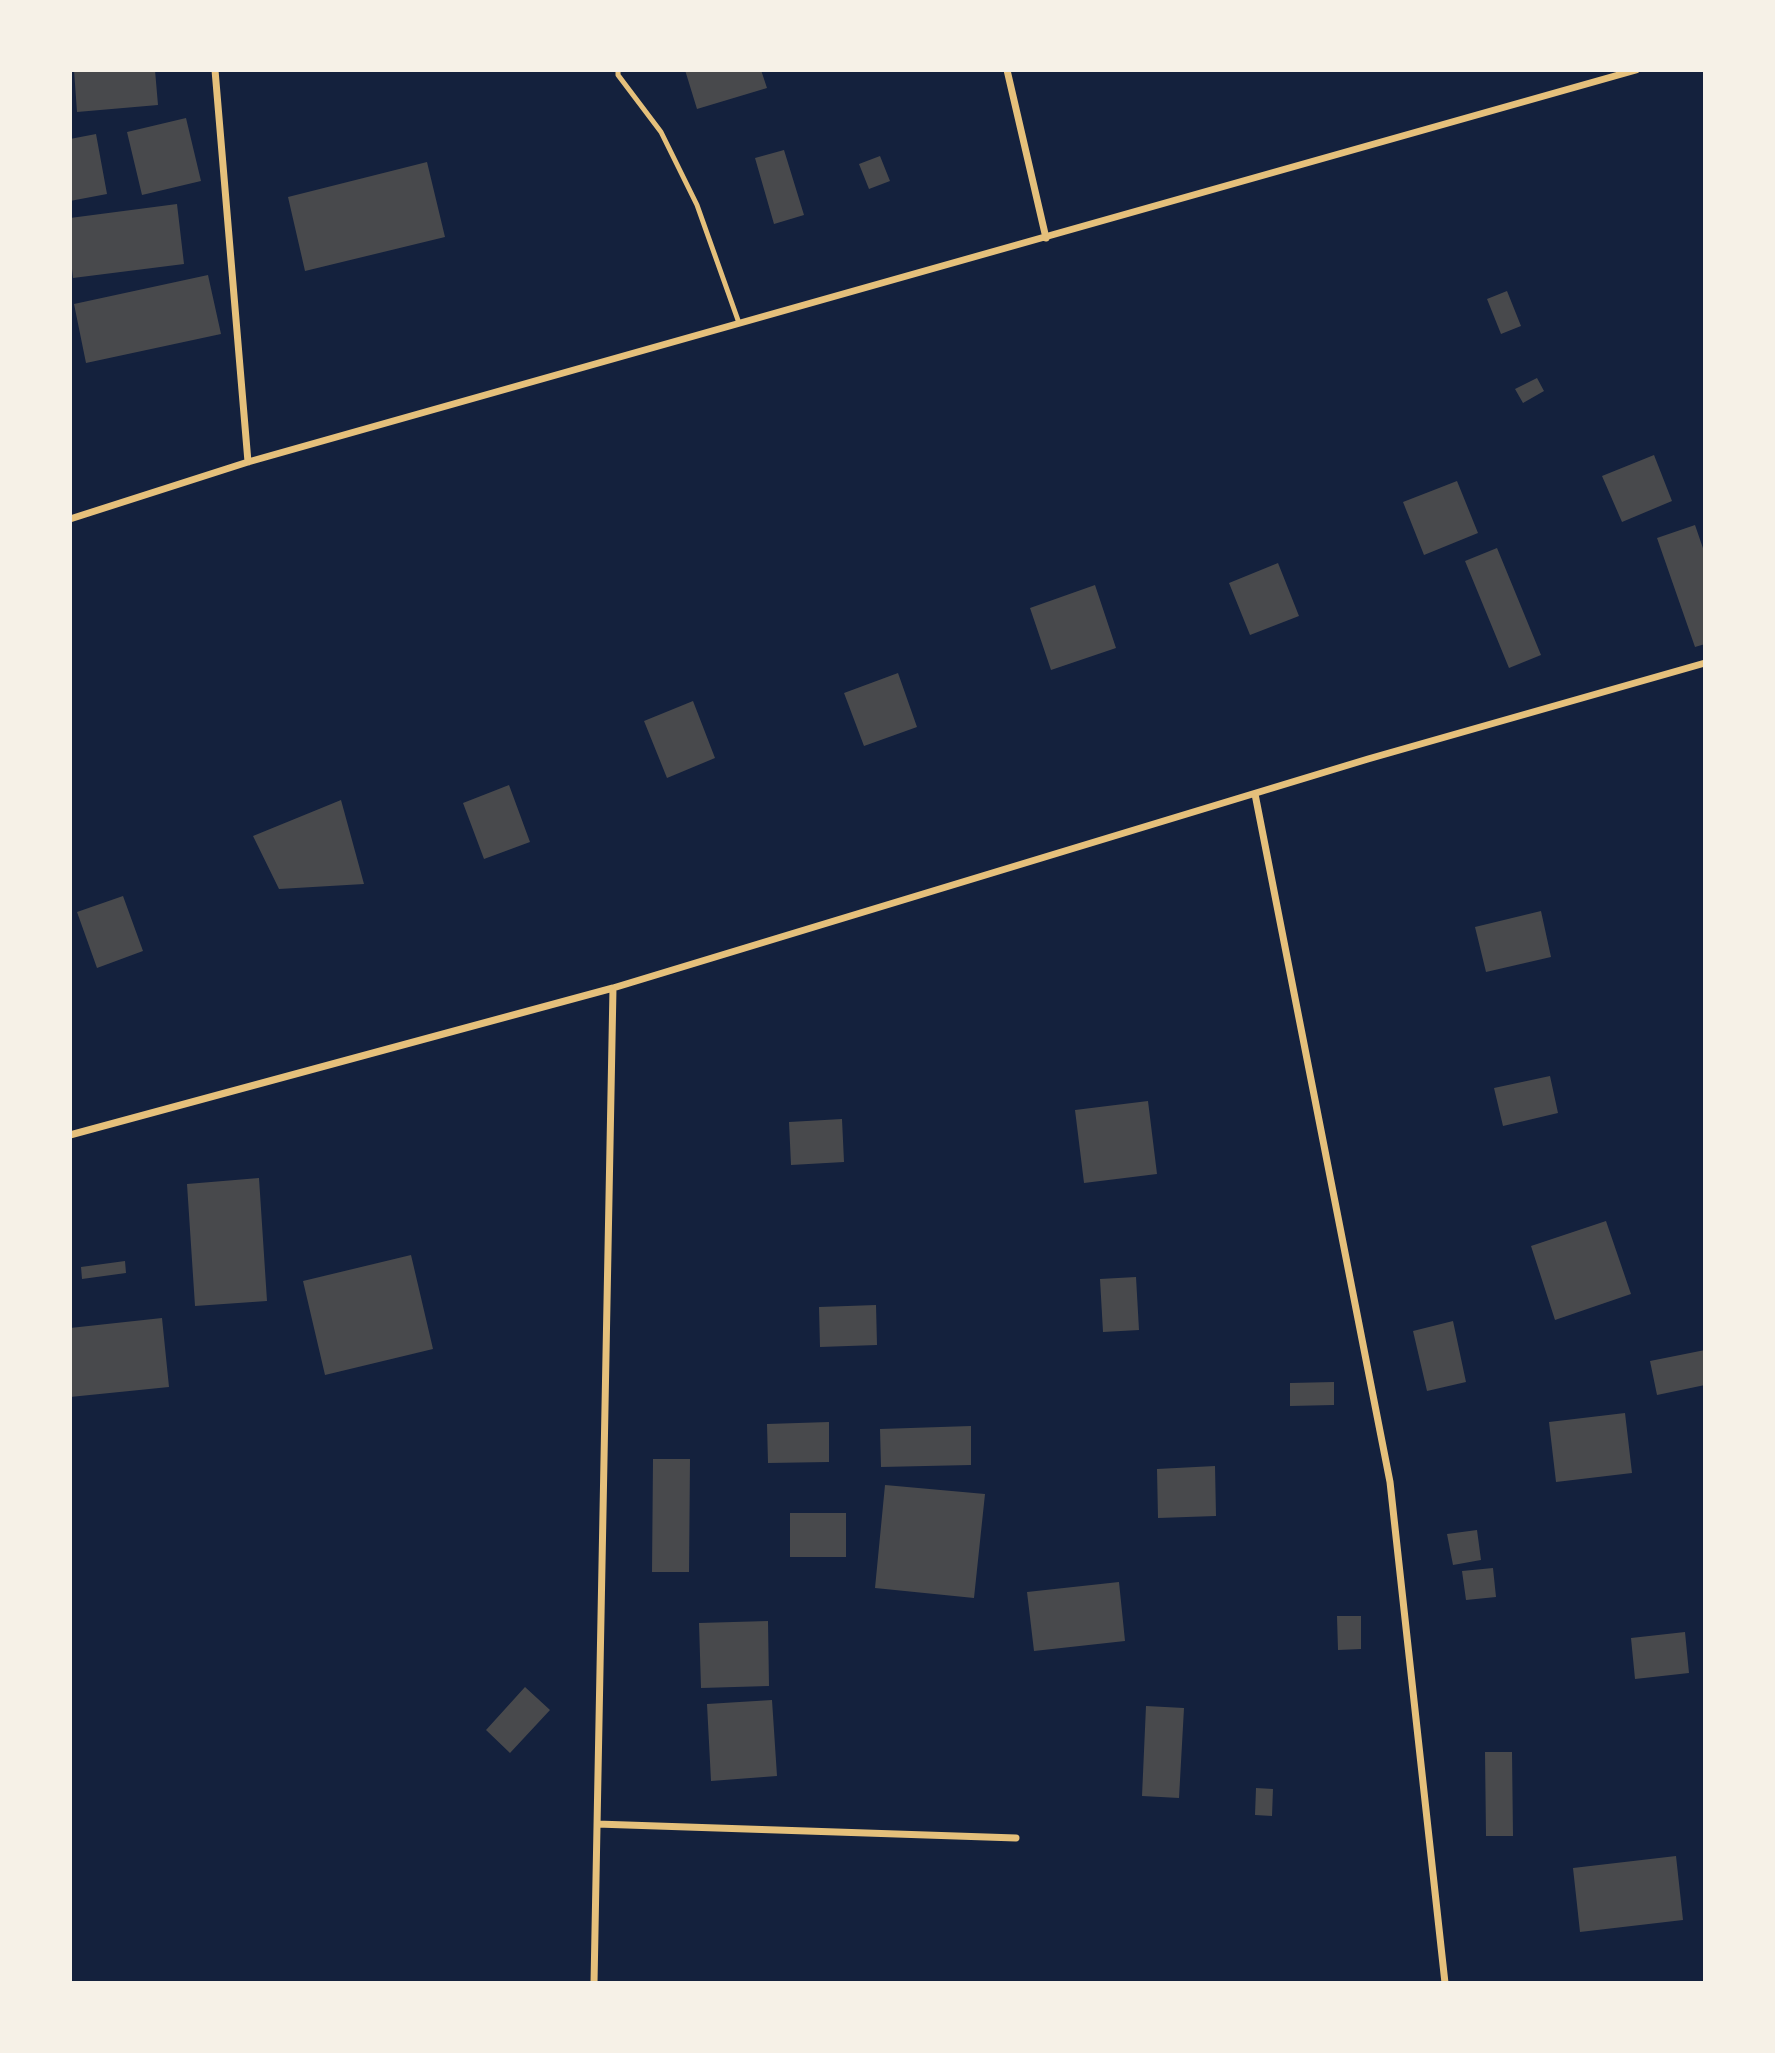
<!DOCTYPE html>
<html>
<head>
<meta charset="utf-8">
<style>
	body { margin:0 }
	#map { position:relative; width:1775px; height:2053px; overflow:hidden; background:#14213d; font-family:Commissioner,sans-serif }
	canvas { display:block }
	.frame { position:absolute; inset:0; border:72px solid #f6f1e7; pointer-events:none }
</style>
</head>
<body>
<div id="map">
<canvas width="1775" height="2053"></canvas>
<div class="frame"></div>
</div>
<script>
const g = document.querySelector('canvas').getContext('2d');
g.lineJoin = 'round';
function paint(path, color) {
  g.fillStyle = color;
  g.fill(path, 'evenodd');
}
function strokePath(path, color, width, dash) {
  g.strokeStyle = color;
  g.lineWidth = width;
  g.lineCap = dash ? 'butt' : 'round';
  g.setLineDash(dash || []);
  g.stroke(path);
}
const building = new Path2D(`
	M 74,70 L 155,70 L 158,105 L 77,112 Z
	M 685,70 L 761,70 L 767,88 L 697,109 Z
	M 186,118 L 201,181 L 142,195 L 127,132 Z
	M 96,134 L 107,194 L 70,201 L 70,139 Z
	M 784,150 L 804,215 L 774,224 L 755,158 Z
	M 880,156 L 890,181 L 869,189 L 859,164 Z
	M 427,162 L 445,237 L 305,271 L 288,197 Z
	M 177,204 L 184,264 L 73,278 L 70,251 L 70,218 Z
	M 208,275 L 221,334 L 86,363 L 74,304 Z
	M 1507,291 L 1521,326 L 1501,334 L 1487,299 Z
	M 1537,378 L 1544,391 L 1523,403 L 1515,389 Z
	M 1654,455 L 1672,501 L 1622,522 L 1602,476 Z
	M 1457,481 L 1478,533 L 1424,555 L 1403,502 Z
	M 1695,525 L 1705,554 L 1705,644 L 1695,647 L 1657,538 Z
	M 1497,548 L 1541,655 L 1509,668 L 1465,561 Z
	M 1278,563 L 1299,616 L 1250,635 L 1229,583 Z
	M 1095,585 L 1116,648 L 1051,670 L 1030,608 Z
	M 898,673 L 917,727 L 864,746 L 844,693 Z
	M 693,701 L 715,758 L 667,778 L 644,721 Z
	M 509,785 L 530,842 L 484,859 L 463,803 Z
	M 341,800 L 364,884 L 279,889 L 253,836 Z
	M 123,896 L 143,951 L 97,968 L 77,912 Z
	M 1541,911 L 1551,957 L 1486,972 L 1475,927 Z
	M 1550,1076 L 1558,1113 L 1503,1126 L 1494,1088 Z
	M 1148,1101 L 1157,1174 L 1084,1183 L 1075,1110 Z
	M 842,1119 L 844,1162 L 791,1165 L 789,1122 Z
	M 259,1178 L 267,1301 L 195,1306 L 187,1184 Z
	M 1606,1221 L 1631,1294 L 1555,1320 L 1531,1246 Z
	M 411,1255 L 433,1349 L 325,1375 L 303,1281 Z
	M 125,1261 L 126,1273 L 82,1279 L 81,1267 Z
	M 1136,1277 L 1139,1330 L 1103,1332 L 1100,1279 Z
	M 876,1305 L 877,1345 L 820,1347 L 819,1307 Z
	M 162,1318 L 169,1387 L 70,1397 L 70,1328 Z
	M 1453,1321 L 1466,1382 L 1427,1391 L 1413,1331 Z
	M 1705,1350 L 1705,1385 L 1657,1395 L 1650,1361 Z
	M 1334,1382 L 1334,1405 L 1290,1406 L 1290,1383 Z
	M 1625,1413 L 1632,1473 L 1556,1482 L 1549,1422 Z
	M 829,1422 L 829,1462 L 768,1463 L 767,1424 Z
	M 971,1426 L 971,1465 L 881,1467 L 880,1429 Z
	M 653,1459 L 690,1459 L 689,1572 L 652,1572 Z
	M 1215,1466 L 1216,1516 L 1158,1518 L 1157,1469 Z
	M 885,1485 L 985,1494 L 974,1598 L 875,1588 Z
	M 790,1513 L 846,1513 L 846,1557 L 790,1557 Z
	M 1477,1530 L 1481,1560 L 1453,1565 L 1447,1534 Z
	M 1493,1568 L 1496,1597 L 1466,1600 L 1462,1571 Z
	M 1119,1582 L 1125,1641 L 1034,1651 L 1027,1592 Z
	M 1337,1616 L 1361,1616 L 1361,1649 L 1338,1650 Z
	M 768,1621 L 769,1686 L 701,1688 L 699,1623 Z
	M 1685,1632 L 1689,1673 L 1635,1679 L 1631,1638 Z
	M 525,1687 L 550,1710 L 510,1753 L 486,1730 Z
	M 772,1700 L 777,1776 L 711,1781 L 707,1704 Z
	M 1146,1706 L 1184,1708 L 1179,1798 L 1142,1796 Z
	M 1485,1752 L 1512,1752 L 1513,1836 L 1486,1836 Z
	M 1256,1788 L 1273,1789 L 1272,1816 L 1255,1815 Z
	M 1676,1856 L 1683,1920 L 1580,1932 L 1573,1868 Z`);
const service = new Path2D(`
	M 618,70 L 618,75 L 661,132 L 697,205 L 739,323`);
const minor = new Path2D(`
	M 215,70 L 248,462
	M 1007,70 L 1046,238
	M 70,519 L 248,462 L 1636,70
	M 1255,794 L 1390,1482 L 1445,1983
	M 70,1135 L 613,988 L 1368,759 L 1705,663
	M 597,1824 L 1016,1838
	M 594,1983 L 613,988`);
paint(building, '#48494c');
strokePath(service, '#e5c07b', 5);
strokePath(minor, '#e5c07b', 7);
</script>
</body>
</html>
